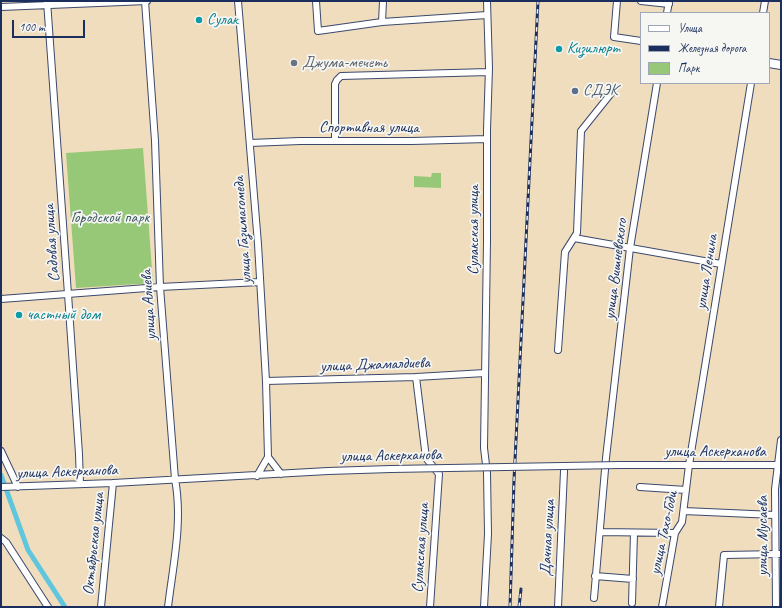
<!DOCTYPE html>
<html>
<head>
<meta charset="utf-8">
<style>
	body { margin:0 }
	#map { position:relative; width:782px; height:608px; overflow:hidden; background:#f0ddbe; font-family:Caveat,sans-serif }
	canvas { display:block }
	.frame { position:absolute; inset:0; border:2px solid #1b2f5e; pointer-events:none }
	.legend { position:absolute; left:640px; top:12px; width:130px; height:72px; box-sizing:border-box; background:#f6f6f2; border:1px solid #9ea6b7; margin:0; padding:5px 7px; list-style:none; font-size:12px; color:#1b2f5e }
	.legend li { display:flex; align-items:center; gap:8px; height:20px }
	.legend b { width:20px; border:1px solid #9ea6b7 }
	.scale { position:absolute; left:12px; top:20px; width:73px; height:18px; box-sizing:border-box; border:2px solid #1b2f5e; border-top:0; padding-left:5px; font-size:12px; line-height:14px; white-space:nowrap; color:#1b2f5e; -webkit-text-stroke:3px #f6f6f2; paint-order:stroke }
</style>
</head>
<body>
<div id="map">
<canvas width="782" height="608"></canvas>
<div class="frame"></div>
<ul class="legend">
<li><b style="height:5px;background:#fff"></b>Улица</li>
<li><b style="height:5px;background:#1b2f5e"></b>Железная дорога</li>
<li><b style="height:11px;background:#96c877"></b>Парк</li>
</ul>
<div class="scale">100 m</div>
</div>
<script>
const g = document.querySelector('canvas').getContext('2d');
g.lineJoin = 'round';
function paint(path, color) {
  g.fillStyle = color;
  g.fill(path, 'evenodd');
}
function strokePath(path, color, width, dash) {
  g.strokeStyle = color;
  g.lineWidth = width;
  g.lineCap = dash ? 'butt' : 'round';
  g.setLineDash(dash || []);
  g.stroke(path);
}
function drawText(font, color, halo, rows, align = 'center') {
  g.font = font + ' Caveat,sans-serif';
  g.lineWidth = 3.5;
  g.setLineDash([]);
  g.textBaseline = 'middle';
  g.strokeStyle = halo;
  g.fillStyle = color;
  for (const [text, x, y, turn = 0] of rows) {
    g.save();
    g.translate(x, y);
    g.rotate((+turn || 0) * Math.PI / 180);
    g.textAlign = isNaN(turn) ? turn : align;
    if (halo) g.strokeText(text, 0, 0);
    g.fillText(text, 0, 0);
    g.restore();
  }
}
const green = new Path2D(`
	M 143,148 L 153,283 L 76,288 L 66,153 Z
	M 432,173 L 441,173 L 441,188 L 414,187 L 414,176 L 431,177 Z`);
const canal = new Path2D(`
	M 1,475 L 28,550 L 65,607`);
const minor = new Path2D(`
	M 47,1 L 68,294 L 79,454 L 80,483
	M 145,1 L 155,141 L 160,287 L 175,479 C 183,522 173,565 168,607
	M 238,1 L 258,244 L 266,381 L 268,457 L 257,476
	M 316,1 L 318,31 L 382,22 L 487,15
	M 617,1 L 614,37 L 641,41
	M 641,1 L 669,4
	M 1,7 L 147,1
	M 667,13 L 669,1
	M 763,13 L 765,1
	M 382,22 L 383,1
	M 335,141 L 335,84 L 337,80 L 341,76 L 489,72
	M 250,143 L 300,141 L 412,141 L 487,139
	M 574,238 L 721,264
	M 1,299 L 160,287 L 260,282
	M 558,350 L 565,252 L 577,233 L 581,131 L 613,91
	M 416,377 L 426,458 L 439,474 L 430,607
	M 266,381 L 416,377 L 485,373
	M 1,451 L 18,487
	M 268,457 L 281,474
	M 620,465 L 780,465
	M 1,487 L 113,483 L 328,471 L 391,469
	M 640,487 L 686,490
	M 684,511 L 774,515
	M 600,532 L 675,533
	M 1,538 L 6,542 L 48,607
	M 595,576 L 633,579
	M 594,598 L 606,458 L 630,248 L 657,83
	M 632,603 L 634,533
	M 101,607 L 113,483
	M 484,607 L 488,534 L 487,473 L 484,448 L 487,241 L 487,130 L 489,68 L 487,1
	M 558,607 L 564,471
	M 662,607 L 675,533 L 682,522 L 689,465 L 751,83
	M 719,607 L 724,555 L 781,554
	M 776,607 L 775,489 L 781,440`);
const major = new Path2D(`
	M 769,63 L 781,65`);
const rail = new Path2D(`
	M 510,607 L 514,480 L 538,1
	M 519,607 L 521,589`);
const minorBridge = new Path2D(`
	M 391,469 L 620,465`);
const markers = [
	[199,20,4,"#0f9aa8"],
	[559,49,4,"#0f9aa8"],
	[294,63,4,"#6b7280"],
	[575,91,4,"#5c6f8a"],
	[19,315,4,"#0f9aa8"]
];
const cultureNames = [
	["Сулак",207,20],
	["Кизилюрт",567,49],
	["частный дом",27,315]
];
const worshipNames = [
	["Джума-мечеть",302,63]
];
const serviceNames = [
	["СДЭК",583,91]
];
const streetNames = [
	["Спортивная улица",369,128],
	["улица Газимагомеда",243,230,-94],
	["Сулакская улица",474,230,-90],
	["Садовая улица",52,243,-94],
	["улица Вишневского",616,269,-83],
	["улица Ленина",707,272,-81],
	["улица Алиева",149,305,-94],
	["улица Джамалдиева",375,365,-2],
	["улица Аскерханова",715,452],
	["улица Аскерханова",391,456,-1],
	["улица Аскерханова",67,472,-2],
	["улица Тахо-Годи",664,533,-78],
	["улица Мусаева",763,536,-90],
	["Дачная улица",548,538,-87],
	["Октябрьская улица",94,544,-84],
	["Сулакская улица",421,548,-86]
];
const parkNames = [
	["Городской парк",110,218]
];
paint(green, '#96c877');
strokePath(canal, '#60c6dd', 5);
strokePath(minor, '#3b496c', 8);
strokePath(major, '#3b496c', 10);
strokePath(minor, '#fff', 6);
strokePath(major, '#fff', 8);
strokePath(rail, '#1b2f5e', 3);
strokePath(rail, '#f6f6f2', 1.5, [4.5]);
strokePath(minorBridge, '#3b496c', 8, []);
strokePath(minorBridge, '#fff', 6);
for (const [x, y, r, color] of markers) {
  const dot = new Path2D();
  dot.arc(x, y, r, 0, 2 * Math.PI);
  g.fillStyle = color;
  g.fill(dot);
  strokePath(dot, '#f6f6f2', 1.5);
}
drawText('16px', '#0d838f', '#f6f6f2', cultureNames, 'left');
drawText('16px', '#5b616d', '#f6f6f2', worshipNames, 'left');
drawText('16px', '#4e5e75', '#f6f6f2', serviceNames, 'left');
drawText('16px', '#1b2f5e', '#f6f6f2', streetNames);
drawText('16px', '#405d66', '#f6f6f2', parkNames);
</script>
</body>
</html>
